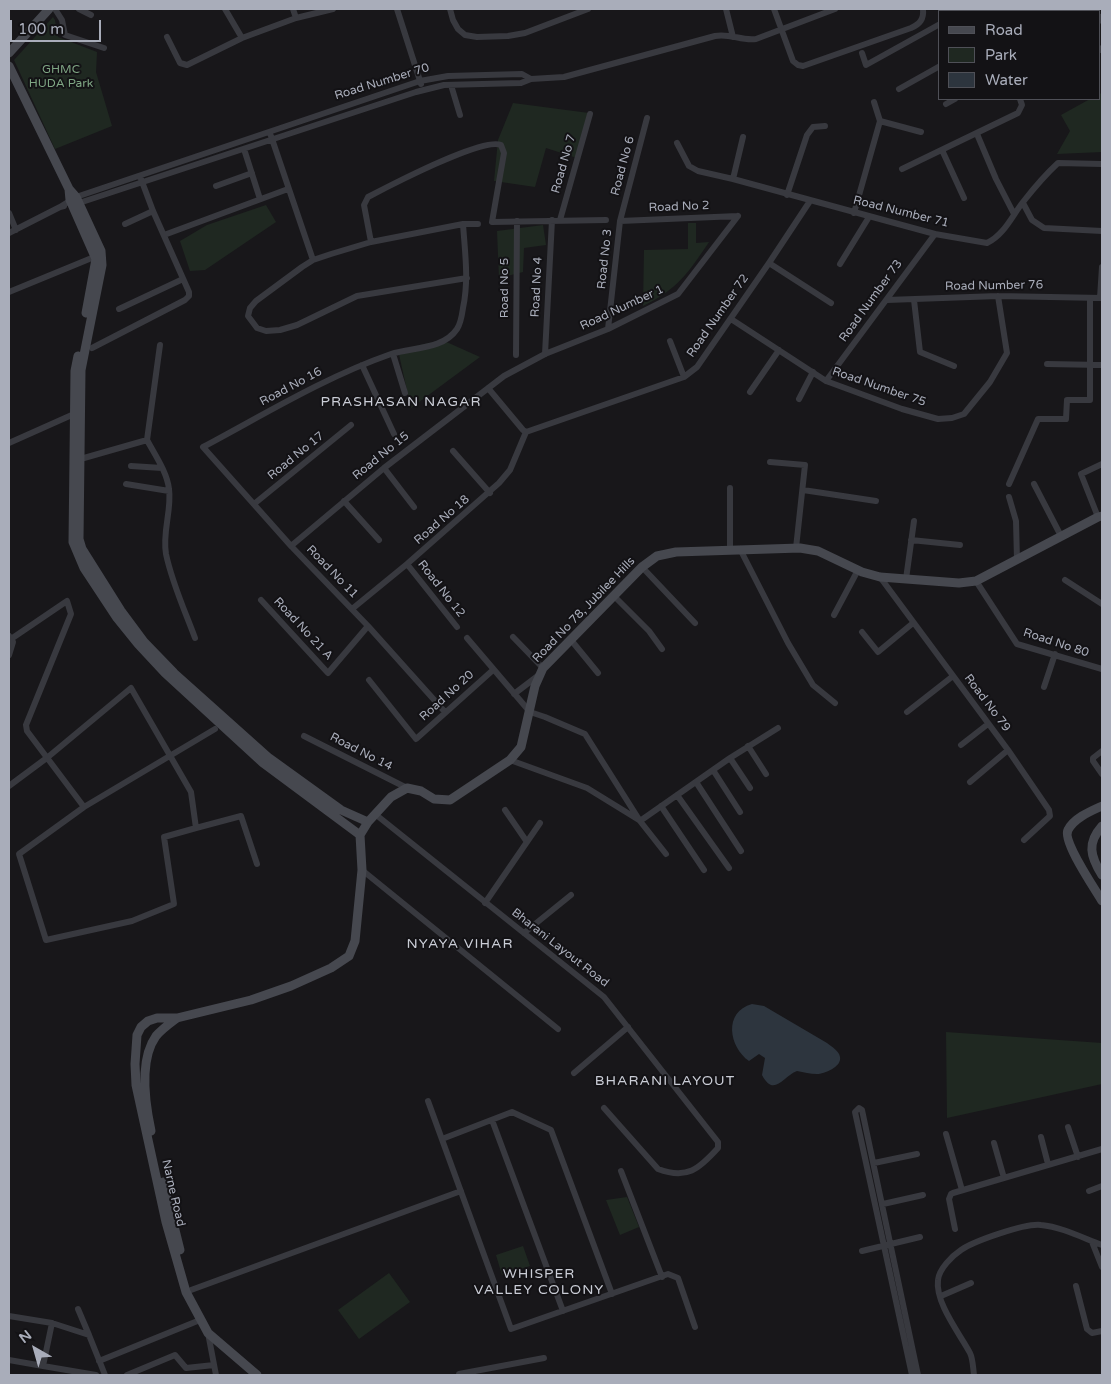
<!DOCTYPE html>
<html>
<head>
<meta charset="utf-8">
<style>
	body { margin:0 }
	#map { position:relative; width:1111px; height:1384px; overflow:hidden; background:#18171a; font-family:"Varela Round",sans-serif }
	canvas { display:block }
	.frame { position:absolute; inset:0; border:10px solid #a9adba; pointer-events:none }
	.legend { position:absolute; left:938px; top:10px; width:162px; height:90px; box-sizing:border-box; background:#131215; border:1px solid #4f5057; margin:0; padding:6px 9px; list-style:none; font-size:15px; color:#a9adba }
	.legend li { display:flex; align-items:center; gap:10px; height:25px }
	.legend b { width:25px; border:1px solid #4f5057 }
	.north { position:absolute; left:10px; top:1324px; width:50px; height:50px; -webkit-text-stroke:4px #131215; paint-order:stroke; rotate:322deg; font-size:14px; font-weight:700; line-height:20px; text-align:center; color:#a9adba }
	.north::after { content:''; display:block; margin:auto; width:18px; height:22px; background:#a9adba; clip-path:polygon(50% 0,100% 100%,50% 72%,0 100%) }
	.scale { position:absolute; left:10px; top:20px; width:91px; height:22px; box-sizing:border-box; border:2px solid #a9adba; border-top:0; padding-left:6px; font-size:15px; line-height:18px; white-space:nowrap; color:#a9adba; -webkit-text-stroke:4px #131215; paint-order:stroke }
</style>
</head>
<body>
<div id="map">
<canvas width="1111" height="1384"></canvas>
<div class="frame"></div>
<ul class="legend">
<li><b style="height:6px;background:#46484f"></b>Road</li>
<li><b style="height:14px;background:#1f2821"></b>Park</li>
<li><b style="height:14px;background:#2d353e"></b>Water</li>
</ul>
<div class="north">N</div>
<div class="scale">100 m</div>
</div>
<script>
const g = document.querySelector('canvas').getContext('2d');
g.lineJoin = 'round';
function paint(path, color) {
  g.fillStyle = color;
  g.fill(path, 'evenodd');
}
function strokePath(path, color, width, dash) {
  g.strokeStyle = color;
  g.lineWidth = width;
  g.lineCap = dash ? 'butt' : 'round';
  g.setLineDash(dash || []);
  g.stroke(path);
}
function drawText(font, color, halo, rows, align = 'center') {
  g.font = font + ' "Varela Round",sans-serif';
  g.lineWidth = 4;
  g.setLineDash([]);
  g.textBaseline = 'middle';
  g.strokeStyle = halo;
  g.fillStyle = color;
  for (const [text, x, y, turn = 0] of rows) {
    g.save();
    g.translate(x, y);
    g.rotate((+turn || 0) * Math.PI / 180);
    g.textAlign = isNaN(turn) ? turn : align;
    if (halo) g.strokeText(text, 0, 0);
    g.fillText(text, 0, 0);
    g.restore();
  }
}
const green = new Path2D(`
	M 53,17 L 55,20 L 58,37 L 97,52 L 96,72 L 112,126 L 55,149 L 14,60 Z
	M 1102,92 L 1102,152 L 1057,154 L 1070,131 L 1061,115 L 1090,99 L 1100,99 L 1100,94 Z
	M 513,103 L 589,113 L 577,158 L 546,148 L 535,187 L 494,181 L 498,140 Z
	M 266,205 L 276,222 L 205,270 L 190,271 L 180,241 L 207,225 Z
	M 688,223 L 696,223 L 696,243 L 709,242 C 688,273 678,289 643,306 L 644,250 L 688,249 Z
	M 543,225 L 546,245 L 524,248 L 523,272 L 499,278 L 497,231 Z
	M 442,340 L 480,357 L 411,408 L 398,350 Z
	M 946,1032 L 1102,1043 L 1102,1084 L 947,1118 Z
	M 627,1197 L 639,1227 L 620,1235 L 606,1200 Z
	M 523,1246 L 530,1266 L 502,1275 L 496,1255 Z
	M 389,1273 L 410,1302 L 359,1339 L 338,1310 Z`);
const water = new Path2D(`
	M 752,1004 L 764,1006 L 827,1043 C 832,1047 839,1051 840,1057 C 842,1067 824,1074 817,1074 C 810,1074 804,1072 797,1071 C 783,1076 774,1098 762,1075 L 765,1058 L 759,1054 L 749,1061 C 729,1047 723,1012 752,1004 Z`);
const street = new Path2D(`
	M 55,9 L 62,20 L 65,35 L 104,48
	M 79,9 L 91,15
	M 225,9 L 242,38
	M 293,9 L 296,18
	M 397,9 L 421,84
	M 450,9 L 453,20 L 458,29 L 465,35 L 477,37 L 508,36 L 525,33 L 588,9
	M 726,9 L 733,37
	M 774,9 L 793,61 L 798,65 L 803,66 L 911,28 C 920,24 924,19 923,9
	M 1024,9 L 1025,11
	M 1095,9 L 1097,11
	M 963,11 L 970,11
	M 1074,11 L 1078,9
	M 1100,17 L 1102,21
	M 167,37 L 180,63 L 187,65 L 242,38 L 296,18 L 333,9
	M 1100,50 L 1102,48
	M 862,53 L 866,65 L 940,24
	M 451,85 L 460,115
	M 899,89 L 940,66
	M 874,102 L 880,121
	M 946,104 L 955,99
	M 977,134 L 996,179 L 1014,214
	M 271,136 L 313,260
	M 677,143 L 689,166 L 698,171 L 733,179 L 935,234 L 987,243 C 1004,235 1012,216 1023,202 C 1034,188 1045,175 1058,163 L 1102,164
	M 244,149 L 260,199
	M 942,150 L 964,198
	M 902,169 L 1018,113 L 1022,105 L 1020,99
	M 733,179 L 743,137
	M 216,186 L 252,173
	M 787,195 L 807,135 L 813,127 L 825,126
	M 1023,203 L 1032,220 L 1044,228 L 1102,231
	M 76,204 L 416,92 L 444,85 L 521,83 L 531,79
	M 60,207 L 76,197 L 420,81 L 448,76 L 522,74 L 531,79 L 564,77 L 715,36 C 730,33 741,41 756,39 L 835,9
	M 9,213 L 16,230
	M 854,213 L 880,121 L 921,132
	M 560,220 L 590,114
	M 620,221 L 738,216
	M 125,224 L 153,211
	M 9,233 L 60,207 L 64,206
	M 164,235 L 288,189
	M 371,242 L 364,205 L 368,197 C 389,186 483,137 501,145 L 504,153 L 492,222 L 606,220
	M 769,263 L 831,303
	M 840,264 L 869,217
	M 467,278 L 357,296 L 297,325 L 280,330 L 266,331 L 257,328 L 248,316 L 250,308 L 256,301 L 302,267 L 313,260 L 331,254 L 371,242 L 463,224 L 478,224
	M 9,292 L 99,255
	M 1100,298 L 1102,267
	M 887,300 L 998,296 L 1102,298
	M 914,300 L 920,352 L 954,366
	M 119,309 L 183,279
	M 731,319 L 826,381 L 902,409 L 938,419 L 952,418 L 964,414 L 990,382 L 1007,353 L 998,296
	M 608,329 L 620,221 L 647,118
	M 670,341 L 684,377
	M 92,348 L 185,300 L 189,296 L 189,292 L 153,211 L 141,179
	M 393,354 L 405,393
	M 545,354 L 552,220
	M 516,355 L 517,221
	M 1047,364 L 1102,365
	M 362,365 L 394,434
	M 826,381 L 935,234
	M 488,388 L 523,430 L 526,432
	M 750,392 L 779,350
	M 799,399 L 813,372
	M 526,432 L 684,377 L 697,367 L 769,263 L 810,201
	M 147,440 L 160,345
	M 9,443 L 74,414
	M 453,451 L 490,493
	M 77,460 L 147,440 C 155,455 167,472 169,489 C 172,510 162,532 166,554 C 172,583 185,611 195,638
	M 770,462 L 805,465 L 796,548
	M 131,466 L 162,468
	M 384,468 L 414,507
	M 126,484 L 169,491
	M 1009,484 L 1038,419 L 1066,419 L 1067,400 L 1090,400 L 1090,298
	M 1034,484 L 1061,536
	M 803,490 L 876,501
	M 1009,497 L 1016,521 L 1017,560
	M 344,501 L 379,540
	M 254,504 L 351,425
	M 1098,517 L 1081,474 L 1102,464
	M 911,540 L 960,545
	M 291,546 L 384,468 L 504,376 L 545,354 L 608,329 L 678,294 L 738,216
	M 740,549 L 788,643 L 813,685 L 835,703
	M 730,550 L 730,488
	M 407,564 L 457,627
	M 642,567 L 695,623
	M 880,577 L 1008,750 L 1049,810 L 1050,816 L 1024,840
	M 906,579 L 914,521
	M 1065,580 L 1102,604
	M 976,581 L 1017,644 L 1102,669
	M 614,596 L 649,631 L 662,649
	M 261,600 L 328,673 L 368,626
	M 352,609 L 407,564 L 499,483 L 510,470 L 526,432
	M 834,615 L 858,570
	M 862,632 L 878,652 L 913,623
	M 9,636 L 13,642 L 9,655
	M 513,637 L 543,668
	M 467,638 L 530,712 L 545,717 L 585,734 L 640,821 L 666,854
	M 11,639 L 67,601 L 71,614 L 26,725 L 27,731 L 84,807
	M 571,640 L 598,673
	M 369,680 L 416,739 L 493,670
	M 1044,687 L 1055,654
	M 514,694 L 539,675
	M 445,712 L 368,626 L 291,546 L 203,447 C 265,414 325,377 391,354 C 412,347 443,350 457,329 C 461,323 462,315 463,308 C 469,280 465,253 463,224
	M 907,712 L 953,676
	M 304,736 L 407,788
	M 961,745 L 988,724
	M 748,746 L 766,774
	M 1102,751 L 1093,758 L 1093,761 L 1102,774
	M 730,758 L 750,788
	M 510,760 L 587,788 L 639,820
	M 713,770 L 740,812
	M 696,782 L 741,851
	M 970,782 L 1008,750
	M 9,786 L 48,757 L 131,688 L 191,792 L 196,828 L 241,816 L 257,864
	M 677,795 L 729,868
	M 661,806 L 704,870
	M 505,810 L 527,842
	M 375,814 L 604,997 L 718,1142 L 718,1148 C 699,1169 687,1180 658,1169 L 604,1108
	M 640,821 L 730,758 L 778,728
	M 196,828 L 164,837 L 174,904 L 132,921 L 46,940 L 19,854 L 84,807 L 215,729
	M 362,870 L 558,1029
	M 485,903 L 540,823
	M 524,933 L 571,895
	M 574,1073 L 628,1027
	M 428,1101 L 511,1329 L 668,1274 L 678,1278 L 695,1327
	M 492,1120 L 563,1311
	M 1068,1127 L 1078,1157
	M 946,1134 L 962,1190
	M 1041,1137 L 1048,1164
	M 442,1139 L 512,1112 L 551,1130 L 612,1294
	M 994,1143 L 1004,1178
	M 874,1163 L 917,1154
	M 621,1171 L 662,1277
	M 1089,1191 L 1102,1186
	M 883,1204 L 923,1195
	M 955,1229 L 949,1199 L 951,1194 L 953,1193 L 1102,1149
	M 1092,1242 L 1102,1267
	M 862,1251 L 920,1237
	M 1076,1286 L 1087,1329 L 1092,1333 L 1102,1331
	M 191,1290 L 461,1191
	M 941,1296 L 971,1283
	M 78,1309 L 89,1335
	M 9,1316 L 52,1323 L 89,1335 L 105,1375
	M 52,1323 L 43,1366 L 96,1375
	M 208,1333 L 216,1375
	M 9,1360 L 43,1366
	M 99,1361 L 200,1320
	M 127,1375 L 175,1355 L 186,1368 L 214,1365
	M 459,1375 L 459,1374 L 544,1358
	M 912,1375 L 855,1112 L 859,1108 L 862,1110 L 918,1375
	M 974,1375 C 973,1368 973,1359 970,1353 C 960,1334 935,1303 938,1280 C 939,1269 952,1256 961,1250 C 974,1241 1025,1223 1041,1225 C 1062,1227 1083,1238 1102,1245`);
const secondary = new Path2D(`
	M 9,53 L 49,9
	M 9,66 L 69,189 L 76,197 L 101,251 L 102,265 L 81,370 L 79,539 L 82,549 L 121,611 L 144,642 L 174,673 L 269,758 L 341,810 L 368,822
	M 69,189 L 70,200 L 96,259 L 86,313
	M 78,356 L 75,371 L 73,542 L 84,568 L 117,618 L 138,644 L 165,673 L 263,763 L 360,835
	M 1102,806 C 1091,811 1074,818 1068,830 C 1062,841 1095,889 1102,901
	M 1102,826 C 1087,843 1090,856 1102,875
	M 151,1131 C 145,1103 139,1060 156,1036 C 162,1029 169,1024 177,1018
	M 163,1182 L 180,1250
	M 257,1375 L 208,1333 L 186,1292 L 166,1222 L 136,1085 L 135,1064 L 137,1035 L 141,1027 L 148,1021 L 157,1018 L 177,1018 L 251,1000 L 291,986 L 331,968 L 349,956 L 355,941 L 362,870 L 360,835 L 368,822 L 391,797 L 407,788 L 421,791 L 434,799 L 450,800 L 510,760 L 521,747 L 535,686 L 543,668 L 642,567 L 657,556 L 676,552 L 800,548 L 818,551 L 862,572 L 880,577 L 959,583 L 976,581 L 1098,517 L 1102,516`);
const parkNames = [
	["GHMC",61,70],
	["HUDA Park",61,84]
];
const streetNames = [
	["Road Number 70",382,82,-17],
	["Road No 7",564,164,-74],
	["Road No 6",623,166,-75],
	["Road No 2",679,207,-2],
	["Road Number 71",901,212,14],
	["Road No 3",605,259,-84],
	["Road Number 76",994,286,-1],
	["Road No 4",537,287,-87],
	["Road No 5",505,288,-90],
	["Road Number 73",871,301,-54],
	["Road Number 1",622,308,-25],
	["Road Number 72",718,316,-55],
	["Road No 16",291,387,-28],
	["Road Number 75",879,387,19],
	["Road No 17",296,456,-39],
	["Road No 15",381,456,-39],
	["Road No 18",442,520,-41],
	["Road No 11",332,572,46],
	["Road No 12",441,589,52],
	["Road No 78, Jubilee Hills",584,610,-46],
	["Road No 21 A",303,629,47],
	["Road No 80",1056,643,18],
	["Road No 20",447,696,-42],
	["Road No 79",987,703,53],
	["Road No 14",361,752,27],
	["Bharani Layout Road",560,948,38],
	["Narne Road",173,1193,77]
];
const neighbourhoodNames = [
	["PRASHASAN NAGAR",401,402],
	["NYAYA VIHAR",460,944],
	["BHARANI LAYOUT",665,1081],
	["WHISPER",539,1274],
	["VALLEY COLONY",539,1290]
];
paint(green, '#1f2821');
paint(water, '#2d353e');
strokePath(street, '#38393f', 6);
strokePath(secondary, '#46484f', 9);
drawText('12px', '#7fa684', '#131215', parkNames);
drawText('12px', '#a9adba', '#131215', streetNames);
g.letterSpacing = '1px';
drawText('14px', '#cacdd6', '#131215', neighbourhoodNames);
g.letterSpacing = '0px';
</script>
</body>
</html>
